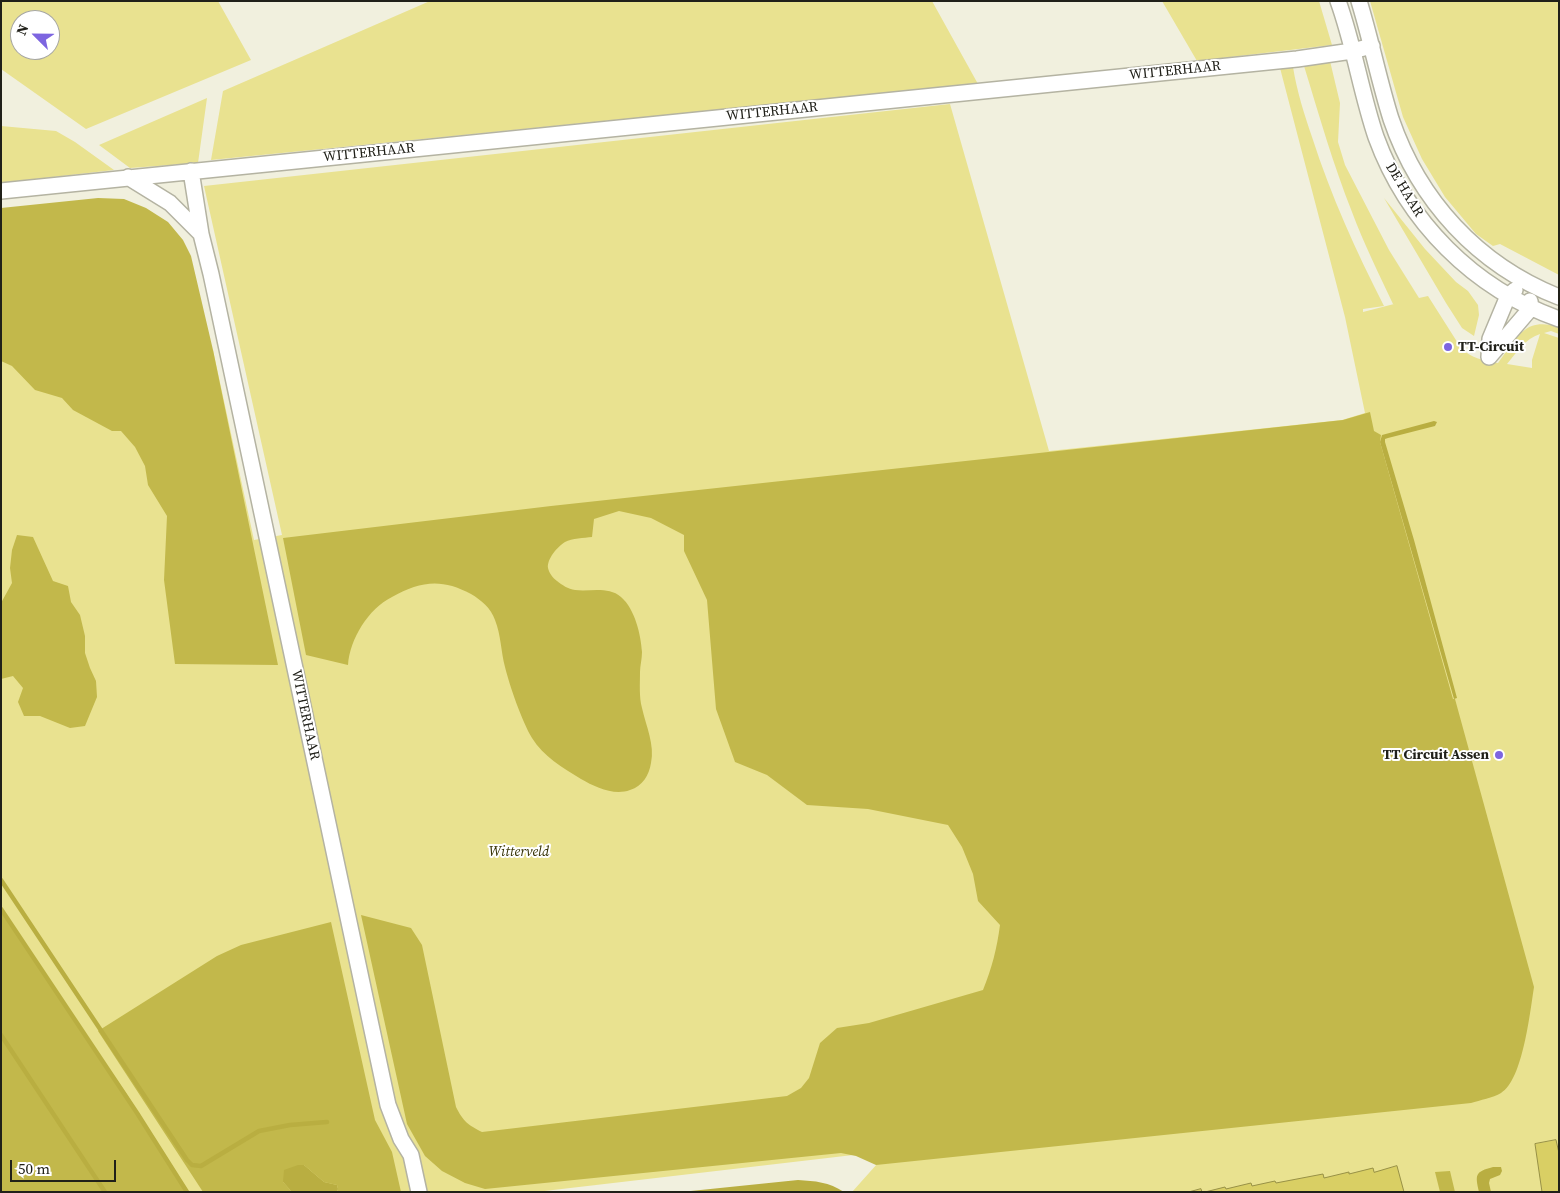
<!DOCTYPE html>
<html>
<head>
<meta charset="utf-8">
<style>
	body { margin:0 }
	#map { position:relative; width:1560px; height:1193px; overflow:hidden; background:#f1f0de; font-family:"Source Serif 4",serif }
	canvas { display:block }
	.frame { position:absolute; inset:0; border:2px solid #202019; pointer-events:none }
	.north { position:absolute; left:10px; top:10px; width:50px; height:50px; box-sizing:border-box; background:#fff; border:1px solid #a6a6a3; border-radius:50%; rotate:293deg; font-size:14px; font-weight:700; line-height:20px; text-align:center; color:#202019 }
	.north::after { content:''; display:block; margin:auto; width:18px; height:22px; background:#7d65e0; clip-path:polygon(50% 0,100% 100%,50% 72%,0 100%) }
	.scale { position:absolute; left:10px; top:1160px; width:106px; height:22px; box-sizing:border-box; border:2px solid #202019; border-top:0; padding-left:6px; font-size:15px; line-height:18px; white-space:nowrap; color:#202019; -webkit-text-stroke:4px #fff; paint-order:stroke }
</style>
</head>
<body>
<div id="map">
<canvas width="1560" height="1193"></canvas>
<div class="frame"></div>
<div class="north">N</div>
<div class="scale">50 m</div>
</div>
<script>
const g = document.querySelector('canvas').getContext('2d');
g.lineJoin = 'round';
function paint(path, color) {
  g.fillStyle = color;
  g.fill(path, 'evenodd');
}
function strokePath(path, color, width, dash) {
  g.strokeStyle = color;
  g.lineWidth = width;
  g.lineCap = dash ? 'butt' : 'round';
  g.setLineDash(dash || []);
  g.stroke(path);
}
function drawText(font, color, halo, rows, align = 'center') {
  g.font = font + ' "Source Serif 4",serif';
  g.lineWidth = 4;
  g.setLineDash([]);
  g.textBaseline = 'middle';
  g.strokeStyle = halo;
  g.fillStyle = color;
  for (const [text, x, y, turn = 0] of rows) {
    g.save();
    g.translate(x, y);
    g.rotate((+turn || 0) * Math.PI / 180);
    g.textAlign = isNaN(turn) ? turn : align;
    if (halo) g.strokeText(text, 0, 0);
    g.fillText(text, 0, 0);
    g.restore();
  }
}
const green = new Path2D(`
	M 1,1 L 218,1 L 251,60 L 86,129 L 1,69 ZM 20,20 L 50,20 L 50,50 L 20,50 Z
	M 430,1 L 932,1 L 978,84 L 211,160 L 223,91 Z
	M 1162,1 L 1319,1 L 1332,45 L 1197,61 Z
	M 1370,1 L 1559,1 L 1559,275 L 1500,244 L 1493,246 L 1476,234 L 1445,197 L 1422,159 L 1403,117 Z
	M 1330,61 L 1340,103 L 1338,142 L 1345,165 L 1389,250 L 1419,298 L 1428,296 L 1461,348 C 1472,359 1483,360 1498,363 L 1520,332 L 1522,332 C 1533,322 1545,323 1559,327 L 1559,334 L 1551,331 L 1544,333 L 1559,338 L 1559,1192 L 852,1192 L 886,1154 L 939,1145 L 536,1192 L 1,1192 L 1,208 L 213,350 L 254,540 L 282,535 L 204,186 L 950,104 L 1049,451 L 1342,420 L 1365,413 L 1345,317 L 1280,68 L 1293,67 C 1297,92 1304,113 1312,137 C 1331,196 1356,251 1384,306 L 1363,309 L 1363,312 L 1394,304 L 1393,304 C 1379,274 1364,244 1352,212 C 1333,164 1319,115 1304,66 ZM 1540,334 L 1532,360 L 1532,368 L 1507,364 C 1517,352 1525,339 1540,334 Z
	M 207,98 L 198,163 L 130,168 L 99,145 Z
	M 1,126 L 56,131 L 75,142 L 114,170 L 1,183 Z
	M 1384,198 L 1425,249 L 1456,282 L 1468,291 L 1478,305 L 1479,315 L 1474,336 L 1462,328 L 1446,303 Z`);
const forest = new Path2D(`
	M 98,198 L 124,199 L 146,208 L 168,222 L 183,240 L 191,256 L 213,350 L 278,665 L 175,664 L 164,580 L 167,516 L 148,485 L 145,466 L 135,447 L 121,431 L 112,431 L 73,410 L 62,398 L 35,390 L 12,366 L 1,361 L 1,208 Z
	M 1370,412 L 1374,431 L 1381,435 L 1380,442 L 1453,699 L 1455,699 L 1534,987 C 1530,1012 1523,1080 1501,1093 C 1493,1098 1480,1100 1471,1103 L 876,1165 L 856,1156 L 841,1153 L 485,1189 L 465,1183 L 442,1171 L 425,1156 L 407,1124 L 361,915 L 411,928 L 422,945 L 456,1107 C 463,1121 468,1125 482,1132 L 787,1096 L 801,1088 L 809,1078 L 820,1043 L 837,1028 L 869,1023 L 983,990 C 992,968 997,948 1000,925 L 978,901 L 973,874 L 962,847 L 948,825 L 868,809 L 807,805 L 767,775 L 735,762 L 716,709 L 707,600 L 684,551 L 684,535 L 651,518 L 619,511 L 594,519 L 592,537 C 584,538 572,538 565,542 C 557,547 547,559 548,568 C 549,573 553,578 557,581 C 562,585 568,589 575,590 C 590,592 608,586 621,597 C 635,609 641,635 642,652 C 642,659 640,666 640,672 C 640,684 639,697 642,708 C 646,726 655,745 651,763 C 649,775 643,786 630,790 C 614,796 595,787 581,779 C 563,768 543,756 532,738 C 522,721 510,687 505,667 C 501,652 501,635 495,620 C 491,608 481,600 471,594 C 442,578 420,581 392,597 C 368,609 350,639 348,665 L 306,655 L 283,538 L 551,506 L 1343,420 Z
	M 17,535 L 33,537 L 53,581 L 68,586 L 71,602 L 80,615 L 85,636 L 85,653 L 90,668 L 96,681 L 97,697 L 85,726 L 70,728 L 40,716 L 24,716 L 18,702 L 23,688 L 13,676 L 1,679 L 1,603 L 12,583 L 10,568 L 12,550 Z
	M 1,912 L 126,1093 L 189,1192 L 1,1192 Z
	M 331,922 L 375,1120 L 392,1152 L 401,1192 L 337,1192 L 338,1189 L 337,1185 L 324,1182 L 304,1165 L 283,1182 L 292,1192 L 203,1192 L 98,1031 L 217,956 L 241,945 Z
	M 1450,1171 L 1455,1192 L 1440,1192 L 1435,1172 Z`);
const water = new Path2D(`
	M 1434,421 L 1437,422 L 1435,426 L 1388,438 L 1385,439 L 1385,442 L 1414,540 L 1457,698 L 1454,699 L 1380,442 L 1382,435 Z
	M 298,1165 L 304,1165 L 324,1182 L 337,1185 L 338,1189 L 337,1192 L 292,1192 L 283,1182 L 284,1170 Z
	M 1493,1167 L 1501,1167 L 1502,1171 L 1500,1175 L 1490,1179 L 1489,1183 L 1491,1192 L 1479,1192 C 1475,1174 1475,1172 1493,1167 Z
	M 798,1180 C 815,1181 829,1182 844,1192 L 681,1192 Z`);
const stream = new Path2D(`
	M 1,880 L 187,1160 L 192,1165 L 201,1166 L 259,1131 L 290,1125 L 327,1122
	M 1,909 L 137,1113 L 187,1192
	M 1,1035 L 105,1192`);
const building = new Path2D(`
	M 1556,1140 L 1559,1153 L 1559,1192 L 1542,1192 L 1535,1144 Z
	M 1397,1166 L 1404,1192 L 1205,1192 L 1225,1187 L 1226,1189 L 1251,1183 L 1252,1186 L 1275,1181 L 1276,1183 L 1323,1174 L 1324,1178 L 1349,1172 L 1349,1174 L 1373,1168 L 1374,1172 Z
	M 1201,1189 L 1202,1192 L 1189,1192 Z`);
const minor = new Path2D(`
	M 1338,1 C 1354,45 1361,93 1376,137 C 1407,222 1474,289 1559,319
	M 1359,1 C 1371,40 1379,81 1391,119 C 1419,201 1478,265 1559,297
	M 191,171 L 201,234
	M 128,177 L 170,203 L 201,234 L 211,274 L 388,1105 L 401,1139 L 411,1155 L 419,1192
	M 1,191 L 1297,59 L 1352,51 L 1372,46
	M 1489,357 L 1531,308 L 1530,301
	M 1489,357 L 1490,339 L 1508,296 L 1515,290`);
const markers = [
	[1448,347,5,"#7d65e0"],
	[1499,755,5,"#7d65e0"]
];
const streetNames = [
	["WITTERHAAR",1175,71,-6],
	["WITTERHAAR",772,112,-6],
	["WITTERHAAR",369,153,-6],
	["DE HAAR",1404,190,59],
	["WITTERHAAR",305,715,78]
];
const poiNames = [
	["TT-Circuit",1458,347],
	["TT Circuit Assen",1489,755,"right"]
];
const parkNames = [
	["Witterveld",519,852]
];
paint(green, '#e9e290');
paint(forest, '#c2b84b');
paint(water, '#b9ae41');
strokePath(stream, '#b9ae41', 4.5);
paint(building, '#d9cf64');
strokePath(building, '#989146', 1);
strokePath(minor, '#b4b3a2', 18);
strokePath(minor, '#fff', 15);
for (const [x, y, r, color] of markers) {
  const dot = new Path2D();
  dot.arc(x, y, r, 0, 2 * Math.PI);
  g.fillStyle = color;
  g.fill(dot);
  strokePath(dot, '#fff', 2);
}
drawText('14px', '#202019', '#fff', streetNames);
drawText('bold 14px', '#202019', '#fff', poiNames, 'left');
drawText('italic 14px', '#343000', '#fff', parkNames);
</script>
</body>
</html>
